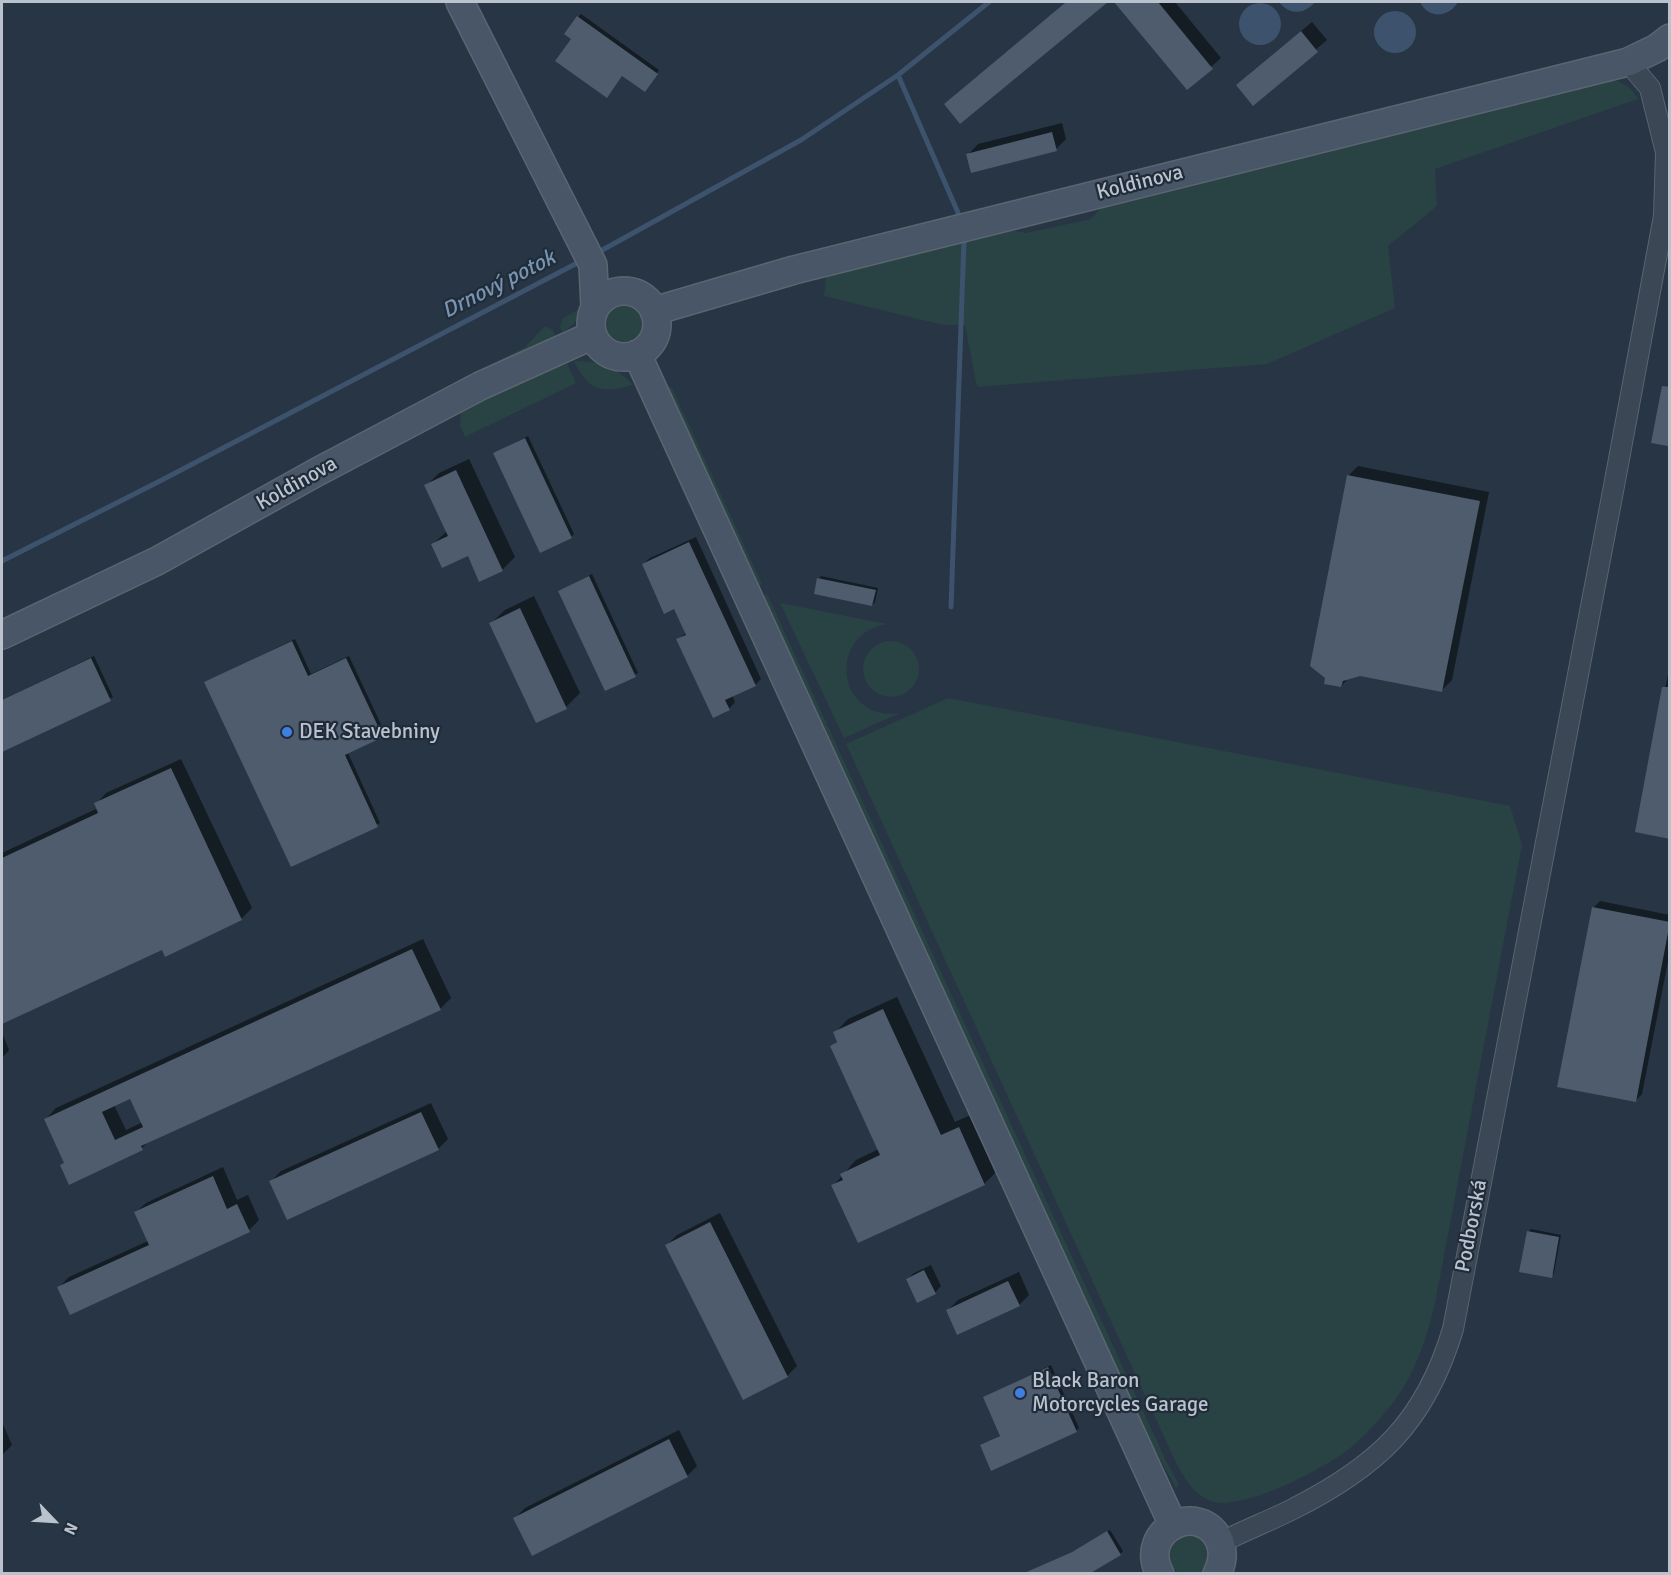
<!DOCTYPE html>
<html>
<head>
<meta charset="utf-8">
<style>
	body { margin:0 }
	#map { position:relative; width:1671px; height:1575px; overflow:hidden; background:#273544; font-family:Signika,sans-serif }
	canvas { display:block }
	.frame { position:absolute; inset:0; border:3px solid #b9c2cd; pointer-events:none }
	.north { position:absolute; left:24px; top:1491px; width:60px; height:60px; -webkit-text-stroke:4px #202c39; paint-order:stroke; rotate:115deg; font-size:16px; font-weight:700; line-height:24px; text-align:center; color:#b9c2cd }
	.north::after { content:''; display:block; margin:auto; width:21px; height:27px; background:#b9c2cd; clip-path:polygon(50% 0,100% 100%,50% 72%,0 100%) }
</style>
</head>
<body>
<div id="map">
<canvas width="1671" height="1575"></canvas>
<div class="frame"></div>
<div class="north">N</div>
</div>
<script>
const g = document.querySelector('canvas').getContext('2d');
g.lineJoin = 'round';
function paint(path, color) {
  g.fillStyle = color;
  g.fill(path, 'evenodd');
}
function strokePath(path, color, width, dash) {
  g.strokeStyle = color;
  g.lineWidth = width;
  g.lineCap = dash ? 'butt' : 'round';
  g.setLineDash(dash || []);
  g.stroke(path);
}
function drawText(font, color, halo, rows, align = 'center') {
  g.font = font + ' Signika,sans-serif';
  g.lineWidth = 4.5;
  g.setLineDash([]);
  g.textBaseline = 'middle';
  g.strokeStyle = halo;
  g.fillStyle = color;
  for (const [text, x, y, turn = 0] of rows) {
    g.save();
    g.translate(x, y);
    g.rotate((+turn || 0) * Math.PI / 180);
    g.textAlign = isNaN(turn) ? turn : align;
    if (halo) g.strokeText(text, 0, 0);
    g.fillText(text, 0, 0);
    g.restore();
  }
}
const green = new Path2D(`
	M 1608,78 C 1623,82 1630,86 1638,99 L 1435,169 L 1437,206 L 1388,246 L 1395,308 L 1267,364 L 977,387 L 965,325 L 943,325 L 824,296 L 827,269 L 997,228 L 1026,233 L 1091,219 L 1107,201 Z
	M602 325a22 22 0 1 1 44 0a22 22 0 1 1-44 0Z
	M 583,307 L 574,324 L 563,332 L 560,327 L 563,318 Z
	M 545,326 L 553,330 L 555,336 L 545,343 L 464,382 L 462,380 L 525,347 Z
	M 574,361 C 598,361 616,366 633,385 C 601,394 589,391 574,361 Z
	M 567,363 L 576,383 L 465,437 L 460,425 L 461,407 L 513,381 Z
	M 669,387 L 672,388 L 762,584 L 756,587 L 674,404 Z
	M 767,594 L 1167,1463 L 1179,1484 L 1176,1488 L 1141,1425 L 760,597 Z
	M 780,603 L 887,624 C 825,635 838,722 900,713 L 844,738 Z
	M863 669a28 28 0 1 1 56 0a28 28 0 1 1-56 0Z
	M 948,698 L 1510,806 L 1522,845 L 1435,1303 C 1427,1338 1415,1374 1393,1403 C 1380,1419 1365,1436 1349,1449 C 1324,1469 1241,1512 1211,1501 C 1194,1495 1186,1480 1177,1465 L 846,744 Z
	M 1185,1534 L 1200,1536 L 1210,1546 L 1209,1568 L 1203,1573 L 1178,1573 C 1163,1561 1168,1542 1185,1534 Z`);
const water = new Path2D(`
	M 1279,2 L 1315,2 C 1304,15 1289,15 1279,2 Z
	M 1420,2 L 1458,2 C 1449,18 1428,19 1420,2 Z
	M1239 24a21 21 0 1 1 42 0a21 21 0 1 1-42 0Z
	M1374 32a21 21 0 1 1 42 0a21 21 0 1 1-42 0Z`);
const shadow = new Path2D(`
	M 1066,2 L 1105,2 L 960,122 L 955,95 Z
	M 1116,2 L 1175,2 L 1221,58 L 1187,88 Z
	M 581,14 L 659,70 L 647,87 L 623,75 L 573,39 L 578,17 Z
	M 1312,22 L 1327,40 L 1253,103 L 1248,75 Z
	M 1062,123 L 1066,139 L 1056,149 L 968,155 L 978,144 Z
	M 528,436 L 574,534 L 571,537 L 495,453 Z
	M 469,459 L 515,557 L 502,570 L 469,554 L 433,544 L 447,531 L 426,486 L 439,473 Z
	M 1358,466 L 1489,492 L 1452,680 L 1442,690 L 1360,674 L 1349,678 L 1341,686 L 1348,476 Z
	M 696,537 L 761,679 L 755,685 L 732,695 L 735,702 L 729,709 L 678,640 L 687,632 L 675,607 L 643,564 L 650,558 Z
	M 592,574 L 638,673 L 605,689 L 560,591 Z
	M 821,576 L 878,588 L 875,602 L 872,605 L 818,579 Z
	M 534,596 L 580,693 L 566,707 L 536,721 L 491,623 L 505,610 Z
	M 295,639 L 311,674 L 349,656 L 385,733 L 348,753 L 380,823 L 292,865 L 206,682 Z
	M 94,656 L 113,697 L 2,751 L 2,700 Z
	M 1670,665 L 1670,837 L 1636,831 Z
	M 181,759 L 252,908 L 241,919 L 166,955 L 163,948 L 2,1022 L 2,853 L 98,808 L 96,804 L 106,793 Z
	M 1600,901 L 1670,915 L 1670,951 L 1642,1094 L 1635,1101 L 1593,908 Z
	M 423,939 L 451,998 L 440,1009 L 149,1141 L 142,1148 L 66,1162 L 46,1119 L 56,1108 ZM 131,1097 L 143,1122 L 126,1130 L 114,1105 Z
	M 897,997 L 955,1122 L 973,1114 L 998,1170 L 984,1184 L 833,1186 L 856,1160 L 879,1149 L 832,1046 L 838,1040 L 835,1033 L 848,1019 Z
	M 2,1033 L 9,1050 L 2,1058 Z
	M 431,1103 L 448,1139 L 438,1149 L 270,1182 L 281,1171 Z
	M 223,1167 L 237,1200 L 248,1195 L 259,1220 L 249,1230 L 59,1287 L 69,1277 L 148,1241 L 135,1213 L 146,1203 Z
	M 720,1213 L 797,1366 L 787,1376 L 667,1245 L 677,1235 Z
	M 1531,1229 L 1561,1235 L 1554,1273 L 1551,1276 L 1528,1232 Z
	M 931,1265 L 941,1286 L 935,1293 L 907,1279 L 914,1273 Z
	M 1019,1272 L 1029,1295 L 1019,1305 L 948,1310 L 958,1300 Z
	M 1051,1365 L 1079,1428 L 1076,1431 L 982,1445 L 1001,1435 L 984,1397 Z
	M 2,1422 L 12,1445 L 2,1455 Z
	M 679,1430 L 697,1466 L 687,1476 L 515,1518 L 525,1508 Z
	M 1110,1530 L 1123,1551 L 1120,1554 L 1030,1571 L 1076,1550 Z`);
const stream = new Path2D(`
	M 898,75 L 959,215
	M 597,253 L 801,140 L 898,75 L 989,2
	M 2,561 L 160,481 L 583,260
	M 951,607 L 964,240`);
const building = new Path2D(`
	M 1066,2 L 1108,2 L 960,124 L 944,104 Z
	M 1114,2 L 1158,2 L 1213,69 L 1187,90 Z
	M 577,16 L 658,74 L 645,92 L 622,76 L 607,98 L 555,61 L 571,39 L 564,34 Z
	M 1301,31 L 1318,52 L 1253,106 L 1236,85 Z
	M 1052,132 L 1057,151 L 971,173 L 966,154 Z
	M 1662,386 L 1670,387 L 1670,436 L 1668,446 L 1651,443 Z
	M 525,438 L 572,538 L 540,553 L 493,453 Z
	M 456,470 L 503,571 L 479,582 L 468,556 L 442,568 L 431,544 L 448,536 L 424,485 Z
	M 1347,475 L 1480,501 L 1442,692 L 1360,676 L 1343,681 L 1341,687 L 1324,684 L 1325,678 L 1310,666 Z
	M 689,542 L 756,686 L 725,700 L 730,710 L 713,718 L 676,639 L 686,635 L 674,609 L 664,614 L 642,564 Z
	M 589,576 L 636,677 L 605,691 L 558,591 Z
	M 817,578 L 876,590 L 872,606 L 814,594 Z
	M 520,608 L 567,709 L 536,723 L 489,623 Z
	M 292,641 L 308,676 L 346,658 L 383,737 L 345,755 L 378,827 L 291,867 L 204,682 Z
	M 91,658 L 111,701 L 2,752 L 2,700 Z
	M 1662,687 L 1670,687 L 1670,839 L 1635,832 Z
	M 171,768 L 242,920 L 165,957 L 162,950 L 2,1024 L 2,858 L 98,813 L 94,803 Z
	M 1592,907 L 1670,922 L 1636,1102 L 1557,1087 Z
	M 412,949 L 441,1010 L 141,1146 L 143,1150 L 69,1185 L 60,1165 L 64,1163 L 44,1119 ZM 130,1099 L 143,1127 L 115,1140 L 102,1112 Z
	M 883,1009 L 941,1135 L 959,1127 L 985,1185 L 858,1243 L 831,1185 L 843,1180 L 840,1174 L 880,1155 L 830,1046 L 837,1042 L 833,1032 Z
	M 421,1112 L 439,1150 L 287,1220 L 269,1181 Z
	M 213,1176 L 227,1209 L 237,1204 L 250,1232 L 70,1315 L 57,1287 L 149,1245 L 134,1212 Z
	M 710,1222 L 788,1377 L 743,1400 L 665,1245 Z
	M 1527,1231 L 1559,1237 L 1552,1278 L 1519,1272 Z
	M 924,1270 L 936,1294 L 917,1303 L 906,1279 Z
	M 1008,1281 L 1020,1306 L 957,1335 L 946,1310 Z
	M 1048,1367 L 1077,1432 L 991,1471 L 980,1445 L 1000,1436 L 983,1397 Z
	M 669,1439 L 688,1477 L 532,1556 L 513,1518 Z
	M 1107,1531 L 1121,1555 L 1089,1574 L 1022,1574 L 1072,1552 Z`);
const street = new Path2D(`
	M 1220,1543 C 1243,1531 1267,1522 1291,1510 C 1377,1467 1425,1423 1453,1329 L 1614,486 L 1664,216 L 1666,152 L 1650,88 L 1628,62`);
const secondary = new Path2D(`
	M 460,2 L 593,265 L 595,308
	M591 324a33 33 0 1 1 66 0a33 33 0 1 1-66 0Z
	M 654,311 L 794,270 L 1628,62 L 1657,48 L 1670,38
	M 637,354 L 1173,1525
	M 2,635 L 157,561 L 317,472 L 480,386 L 593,335
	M 1160,1574 C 1136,1529 1202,1499 1220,1542 C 1224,1553 1222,1564 1217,1574`);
const markers = [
	[287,732,6,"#3f7fe0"],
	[1020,1393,6,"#3f7fe0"]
];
const streetNames = [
	["Koldinova",1140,183,-14],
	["Koldinova",297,484,-29],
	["Podborská",1472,1226,-79]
];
const poiNames = [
	["DEK Stavebniny",299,732],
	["Black Baron",1032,1381],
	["Motorcycles Garage",1032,1405]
];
const waterNames = [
	["Drnový potok",499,285,-27]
];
paint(green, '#294345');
paint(water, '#3d536d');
paint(shadow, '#0007');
strokePath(stream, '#3d536d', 5);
paint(building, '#4e5c6d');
strokePath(street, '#5a6571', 22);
strokePath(secondary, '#5a6571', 30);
strokePath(street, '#3b4754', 20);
strokePath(secondary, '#495667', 27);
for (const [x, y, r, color] of markers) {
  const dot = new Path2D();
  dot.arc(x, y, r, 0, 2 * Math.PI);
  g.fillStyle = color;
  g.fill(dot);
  strokePath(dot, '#202c39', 2);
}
drawText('21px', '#b9c2cd', '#202c39', streetNames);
drawText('21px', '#b9c2cd', '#202c39', poiNames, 'left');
drawText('italic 22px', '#7994b0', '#202c39', waterNames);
</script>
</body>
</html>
